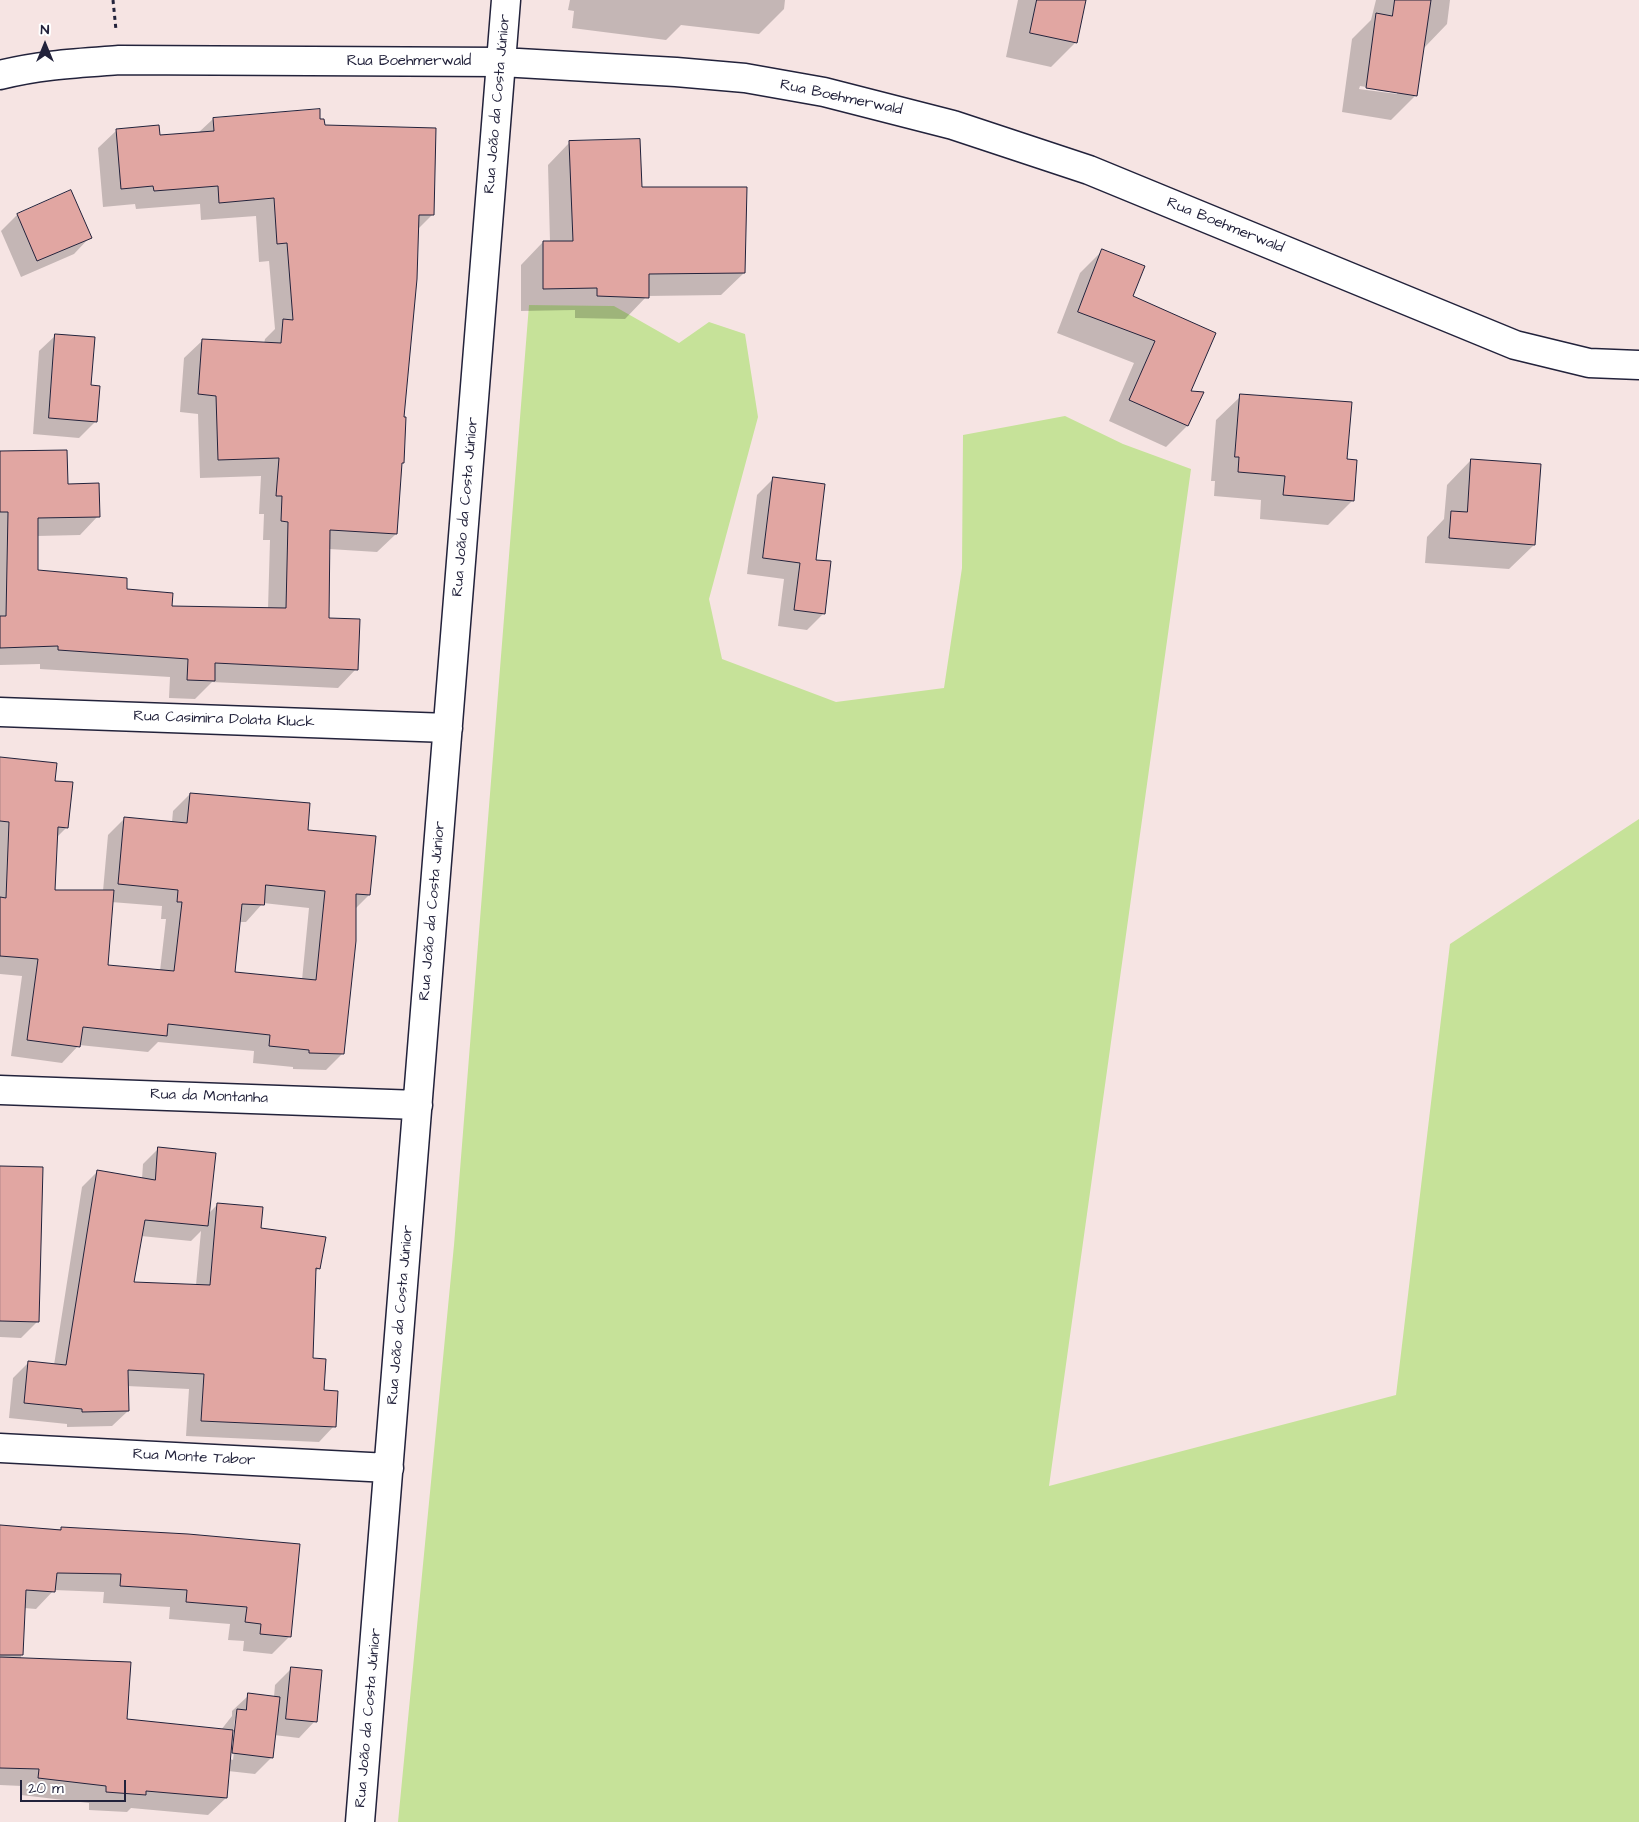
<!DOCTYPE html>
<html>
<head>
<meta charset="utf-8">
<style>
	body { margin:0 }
	#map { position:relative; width:1639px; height:1822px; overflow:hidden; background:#f6e4e3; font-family:"Architects Daughter",sans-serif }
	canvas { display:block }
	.north { position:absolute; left:20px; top:20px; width:50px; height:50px; -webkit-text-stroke:4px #fff; paint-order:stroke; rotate:0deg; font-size:14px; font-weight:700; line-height:20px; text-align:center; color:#22223b }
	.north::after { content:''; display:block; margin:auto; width:18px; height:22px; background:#22223b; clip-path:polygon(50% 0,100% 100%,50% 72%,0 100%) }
	.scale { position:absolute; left:20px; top:1780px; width:106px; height:22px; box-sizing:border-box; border:2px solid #22223b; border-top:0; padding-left:6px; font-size:15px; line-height:18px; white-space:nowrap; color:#22223b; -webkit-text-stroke:4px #fff; paint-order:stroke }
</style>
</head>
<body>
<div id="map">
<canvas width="1639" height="1822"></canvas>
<div class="north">N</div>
<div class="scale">20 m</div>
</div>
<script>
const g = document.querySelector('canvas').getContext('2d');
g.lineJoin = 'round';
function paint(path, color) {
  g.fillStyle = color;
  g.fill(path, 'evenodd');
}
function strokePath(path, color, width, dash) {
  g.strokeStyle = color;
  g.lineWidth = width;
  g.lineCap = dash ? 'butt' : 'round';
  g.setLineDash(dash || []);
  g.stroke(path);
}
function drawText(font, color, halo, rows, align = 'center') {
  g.font = font + ' "Architects Daughter",sans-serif';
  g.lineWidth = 4.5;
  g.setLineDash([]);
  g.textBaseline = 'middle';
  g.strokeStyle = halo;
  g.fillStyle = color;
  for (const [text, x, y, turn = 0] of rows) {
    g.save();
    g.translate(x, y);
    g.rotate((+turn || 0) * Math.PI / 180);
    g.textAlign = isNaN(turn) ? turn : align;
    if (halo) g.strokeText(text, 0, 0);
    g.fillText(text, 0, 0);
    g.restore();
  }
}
const green = new Path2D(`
	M 529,305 L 614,306 L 679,343 L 709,322 L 745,334 L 758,417 L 709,599 L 722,659 L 836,702 L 944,688 L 962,568 L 963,435 L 1065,416 L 1123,444 L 1191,469 L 1049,1486 L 1396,1395 L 1450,944 L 1639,819 L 1639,1822 L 398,1822 L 454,1245 Z`);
const shadow = new Path2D(`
	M 570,0 L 785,0 L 784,9 L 759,34 L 681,25 L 666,40 L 572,28 L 574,11 L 568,10 Z
	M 1018,0 L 1085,0 L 1076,42 L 1051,67 L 1006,57 Z
	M 1376,0 L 1450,0 L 1447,24 L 1423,49 L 1416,95 L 1391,120 L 1342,112 L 1352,39 L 1371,20 ZM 1360,86 L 1397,92 L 1397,94 L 1359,89 Z
	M 213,119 L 319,120 L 433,214 L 417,230 L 396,534 L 377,552 L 329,549 L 328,619 L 356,669 L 338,688 L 212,682 L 195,699 L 169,698 L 170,677 L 40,669 L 40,664 L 0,665 L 0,452 L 67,485 L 98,516 L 80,535 L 37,536 L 37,571 L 125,590 L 171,607 L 268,609 L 270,540 L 263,540 L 264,514 L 259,514 L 261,476 L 200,478 L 198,414 L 180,412 L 184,358 L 203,340 L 264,344 L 265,339 L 275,329 L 269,261 L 259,262 L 256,216 L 201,220 L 200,204 L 136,209 L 135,204 L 103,207 L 98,148 L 117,130 L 159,136 L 198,133 Z
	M 570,142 L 641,189 L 744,273 L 721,295 L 647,296 L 625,319 L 575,318 L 575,310 L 521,311 L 521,265 L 543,242 L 550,242 L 548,165 Z
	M 70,192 L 90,237 L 74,254 L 21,277 L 1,231 L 17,215 Z
	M 1102,251 L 1189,392 L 1202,393 L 1187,426 L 1166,447 L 1109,421 L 1134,363 L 1057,333 L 1080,273 Z
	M 56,335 L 90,387 L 96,421 L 79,438 L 33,434 L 39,351 Z
	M 1241,396 L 1346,460 L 1353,500 L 1328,525 L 1260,519 L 1261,500 L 1214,496 L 1215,481 L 1211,481 L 1216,420 Z
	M 1471,460 L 1534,545 L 1509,569 L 1425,563 L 1427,537 L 1444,519 L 1447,485 Z
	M 773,479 L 814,561 L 824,613 L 807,630 L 778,626 L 784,579 L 747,574 L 757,495 Z
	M 0,758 L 54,782 L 67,827 L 56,838 L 54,891 L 103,891 L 108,835 L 125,818 L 172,822 L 173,811 L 190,794 L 306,831 L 369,895 L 354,910 L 343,1053 L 326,1070 L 293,1069 L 293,1067 L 253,1063 L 254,1051 L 158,1042 L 148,1052 L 79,1045 L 62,1063 L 11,1056 L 22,976 L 0,974 ZM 111,902 L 162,906 L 161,919 L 166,919 L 160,971 L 107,966 ZM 263,903 L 309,908 L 302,980 L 233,974 L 239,922 L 246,922 Z
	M 159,1148 L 208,1214 L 218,1204 L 319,1268 L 314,1273 L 311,1359 L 334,1426 L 319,1442 L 186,1436 L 189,1389 L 127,1386 L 128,1411 L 112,1426 L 67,1427 L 67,1424 L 9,1418 L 13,1378 L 28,1363 L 54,1365 L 82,1187 L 98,1171 L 142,1179 L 143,1164 ZM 201,1231 L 196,1285 L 132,1283 L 141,1236 L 191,1241 Z
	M 0,1167 L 37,1322 L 21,1338 L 0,1337 Z
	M 0,1526 L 188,1536 L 290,1636 L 272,1654 L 243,1651 L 244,1641 L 228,1640 L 230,1624 L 169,1619 L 170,1607 L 103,1603 L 104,1592 L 54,1590 L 36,1609 L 24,1608 L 21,1659 L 125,1720 L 221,1730 L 232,1716 L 232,1711 L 249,1695 L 274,1697 L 275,1685 L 292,1668 L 315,1721 L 299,1738 L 274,1735 L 272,1757 L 255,1774 L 228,1771 L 226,1798 L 208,1815 L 131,1808 L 127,1812 L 89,1810 L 89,1803 L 21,1795 L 22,1786 L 0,1785 ZM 238,1716 L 233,1760 L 230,1759 L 235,1719 Z`);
const building = new Path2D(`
	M 1037,0 L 1086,0 L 1077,43 L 1030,33 Z
	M 1395,0 L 1431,0 L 1417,96 L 1366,88 L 1376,13 L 1392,16 Z
	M 320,109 L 320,119 L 324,119 L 325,125 L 436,128 L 434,215 L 419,215 L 417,279 L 404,417 L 406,417 L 404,463 L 402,463 L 397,534 L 330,530 L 329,618 L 360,619 L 358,670 L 215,663 L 215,681 L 187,680 L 188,659 L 58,650 L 58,646 L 0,648 L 0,616 L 6,616 L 8,512 L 0,512 L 0,451 L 67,450 L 68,484 L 99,483 L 100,517 L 38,518 L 38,570 L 127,578 L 127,589 L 173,593 L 172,606 L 286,608 L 288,522 L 281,521 L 282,496 L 276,496 L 279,458 L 218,460 L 216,396 L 198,394 L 202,339 L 281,343 L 283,319 L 293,320 L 287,243 L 277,244 L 274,198 L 219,203 L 218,186 L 154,191 L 153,186 L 121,189 L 116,129 L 159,125 L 160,135 L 214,131 L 213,118 Z
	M 640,139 L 642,187 L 747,187 L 745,273 L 649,274 L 649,298 L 597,296 L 597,288 L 543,289 L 543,241 L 573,241 L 569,141 Z
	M 71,190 L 92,238 L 37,261 L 17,214 Z
	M 1102,249 L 1145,266 L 1133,296 L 1216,333 L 1191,391 L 1204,392 L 1188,426 L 1129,400 L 1155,341 L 1078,312 Z
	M 55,334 L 95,337 L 91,385 L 100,386 L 97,422 L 49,418 Z
	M 1240,394 L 1352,402 L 1347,459 L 1357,460 L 1354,501 L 1283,495 L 1285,476 L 1238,472 L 1239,457 L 1235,457 Z
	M 1471,459 L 1541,464 L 1535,545 L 1449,538 L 1451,511 L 1467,512 Z
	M 773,477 L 825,484 L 816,560 L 831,561 L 825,614 L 794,610 L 800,563 L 763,558 Z
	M 0,757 L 57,763 L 55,781 L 73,782 L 68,828 L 58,827 L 55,890 L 114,890 L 108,965 L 174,971 L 182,902 L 177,902 L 178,890 L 118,884 L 124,817 L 187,823 L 190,793 L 310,803 L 308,830 L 376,836 L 370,895 L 356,894 L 356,941 L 344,1054 L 309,1053 L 309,1050 L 269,1046 L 270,1035 L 168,1024 L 167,1036 L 83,1027 L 80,1047 L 27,1040 L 38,959 L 0,956 L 0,897 L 6,898 L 9,822 L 0,821 ZM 266,885 L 325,891 L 316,980 L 235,972 L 242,904 L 264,905 Z
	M 158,1147 L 216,1153 L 208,1226 L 145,1220 L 134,1282 L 210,1285 L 217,1203 L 263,1207 L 261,1228 L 326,1237 L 320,1269 L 316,1268 L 313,1358 L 326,1359 L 324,1390 L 338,1391 L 336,1427 L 201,1421 L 204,1374 L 128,1370 L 129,1411 L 82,1412 L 82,1409 L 24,1403 L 28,1361 L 66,1365 L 97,1170 L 155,1180 Z
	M 0,1166 L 43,1167 L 39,1322 L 0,1321 Z
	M 0,1525 L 61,1530 L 61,1527 L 188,1534 L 300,1544 L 291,1637 L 260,1634 L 261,1624 L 245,1622 L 247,1607 L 186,1602 L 187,1590 L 120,1586 L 121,1574 L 57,1573 L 55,1592 L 26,1590 L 23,1655 L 0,1655 Z
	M 0,1657 L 131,1662 L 127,1719 L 233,1730 L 227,1798 L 146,1791 L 146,1795 L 106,1792 L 106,1786 L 38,1778 L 39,1769 L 0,1768 Z
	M 291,1667 L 322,1670 L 317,1722 L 286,1719 Z
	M 248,1693 L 280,1697 L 273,1758 L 232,1753 L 237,1709 L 246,1710 Z`);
const path = new Path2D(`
	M 113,0 L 116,30`);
const street = new Path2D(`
	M 0,712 L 448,728
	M 0,1090 L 418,1105
	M 0,1448 L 389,1468
	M 360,1822 L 501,62`);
const secondary = new Path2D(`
	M 501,62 L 506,0
	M 0,75 C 39,65 79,63 119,60 L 501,62 L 676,72 L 745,78 L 824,92 L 953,125 L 1089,170 L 1515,345 L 1589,363 L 1639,365`);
const streetNames = [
	["Rua Boehmerwald",409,62],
	["Rua Boehmerwald",841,98,12],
	["Rua João da Costa Júnior",498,104,-85],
	["Rua Boehmerwald",1225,226,22],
	["Rua João da Costa Júnior",466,507,-85],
	["Rua Casimira Dolata Kluck",224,720,2],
	["Rua João da Costa Júnior",433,911,-85],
	["Rua da Montanha",209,1097,2],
	["Rua João da Costa Júnior",401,1315,-85],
	["Rua Monte Tabor",194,1458,3],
	["Rua João da Costa Júnior",369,1718,-85]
];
paint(green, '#c6e299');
paint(shadow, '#0003');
paint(building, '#e1a6a2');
strokePath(building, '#22223b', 1);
strokePath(street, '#22223b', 31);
strokePath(secondary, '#22223b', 31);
strokePath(path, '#22223b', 3, [4, 4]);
strokePath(street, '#fff', 28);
strokePath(secondary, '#fff', 28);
drawText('15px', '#22223b', '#fff', streetNames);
</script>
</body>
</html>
